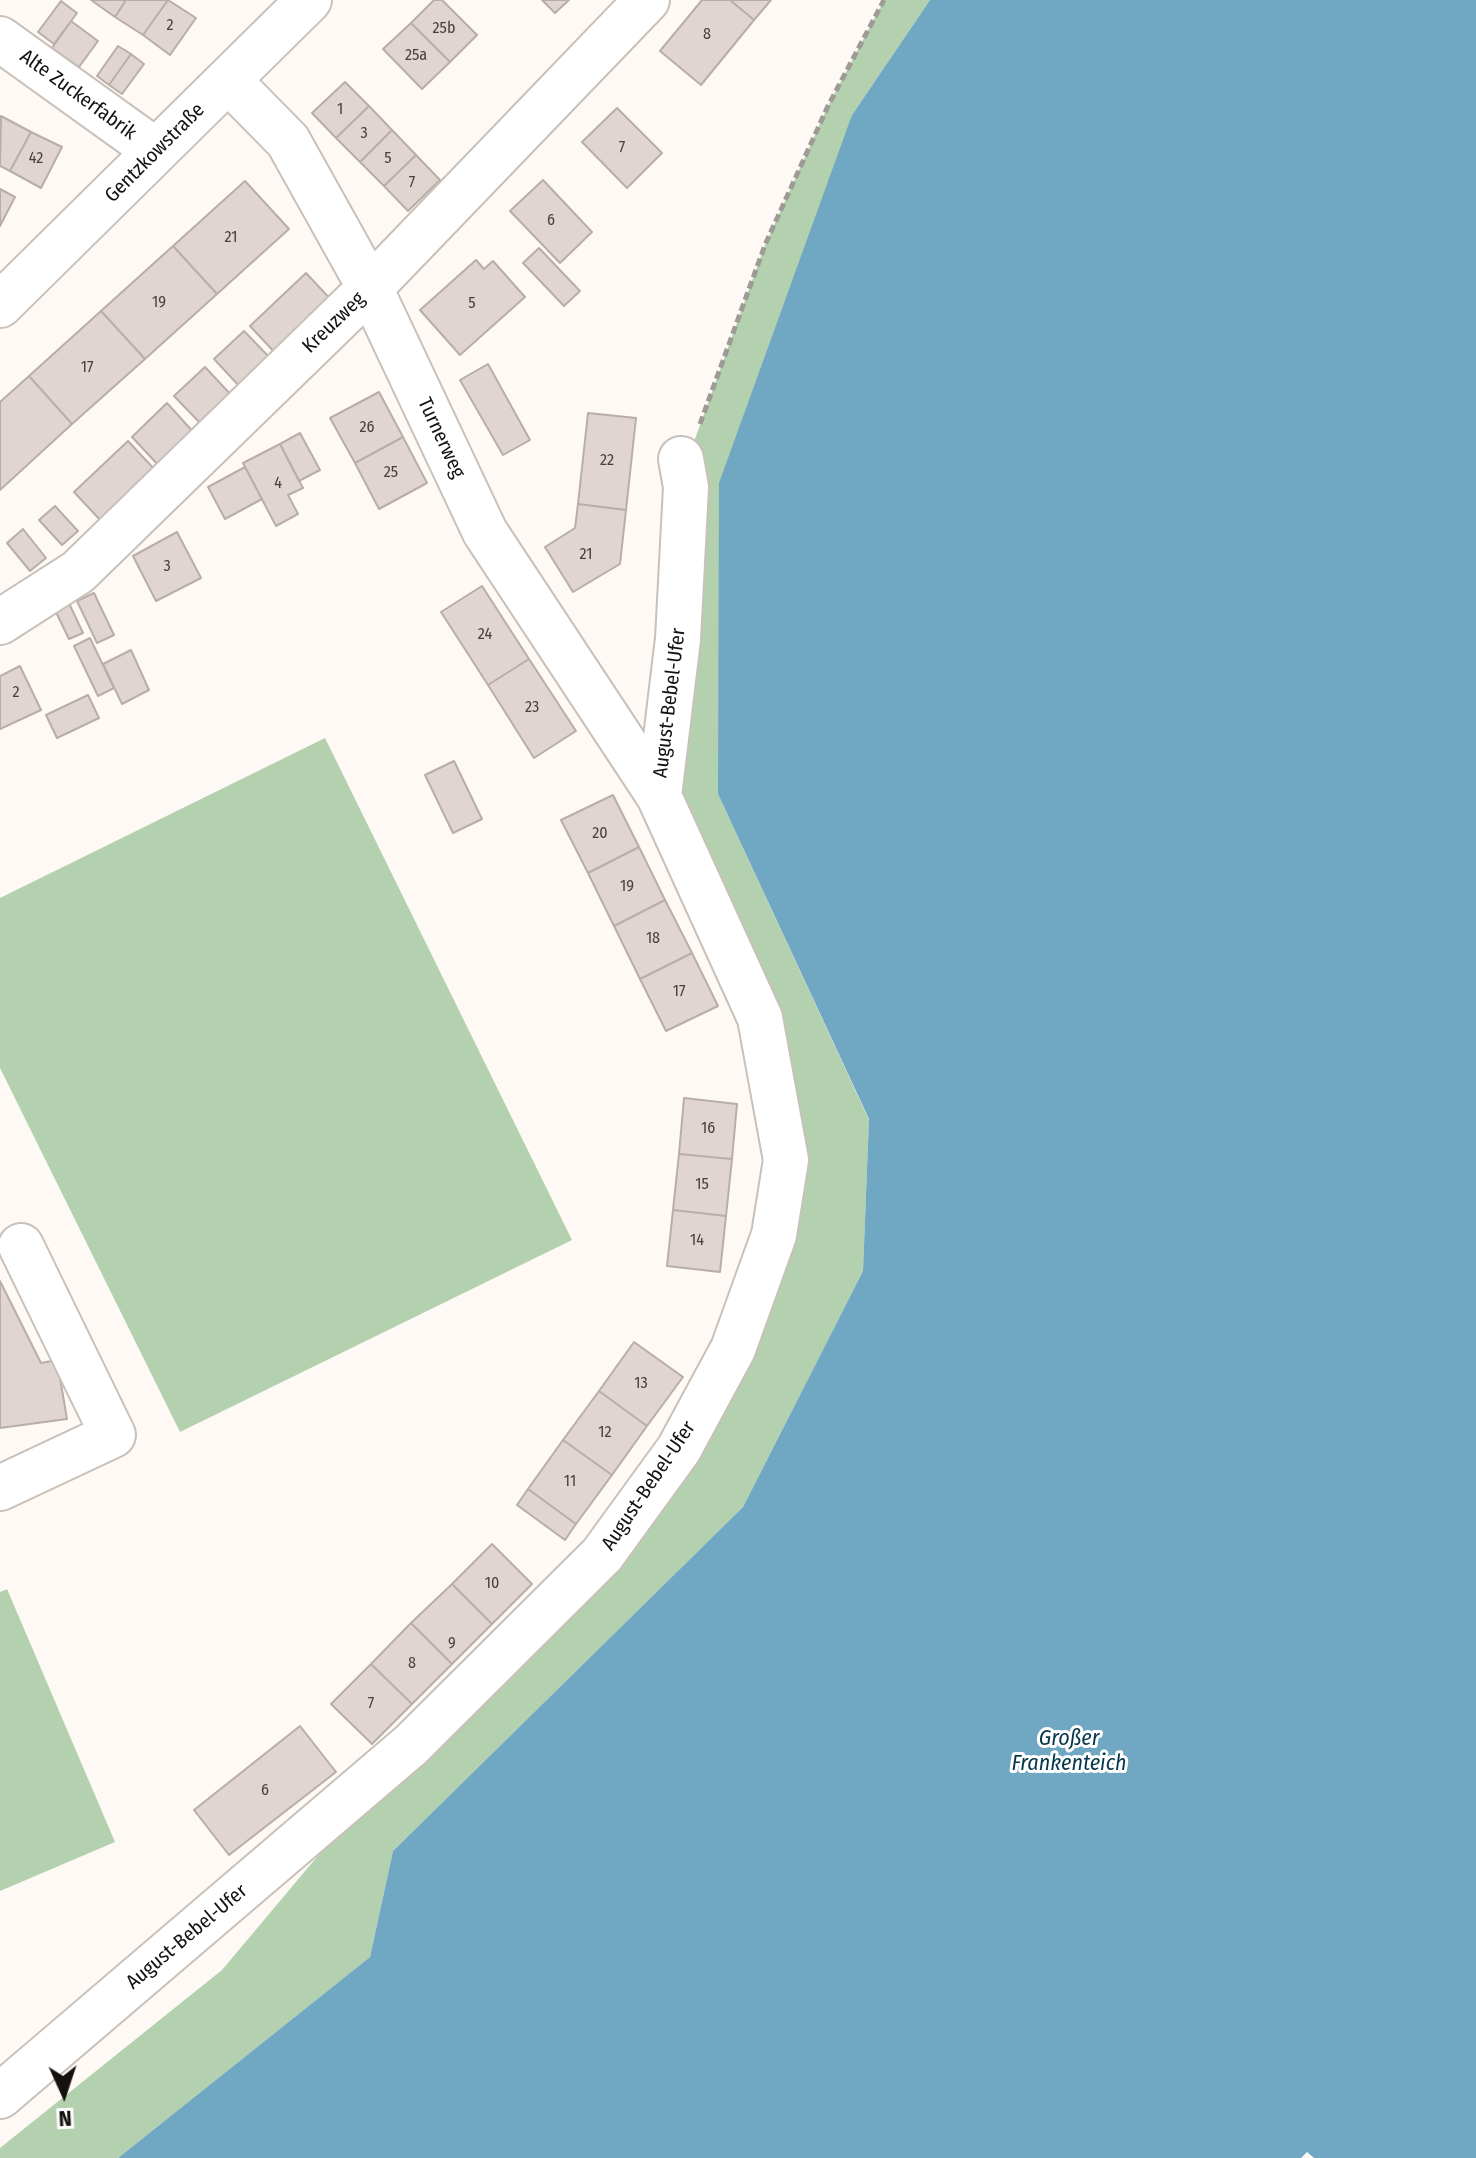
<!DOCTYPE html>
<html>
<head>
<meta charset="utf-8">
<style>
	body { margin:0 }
	#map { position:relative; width:1476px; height:2158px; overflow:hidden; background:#fef9f4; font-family:"Fira Sans Condensed",sans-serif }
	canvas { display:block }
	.north { position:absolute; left:24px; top:2054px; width:80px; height:80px; -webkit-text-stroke:6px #fff; paint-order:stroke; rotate:177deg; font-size:22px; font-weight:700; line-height:32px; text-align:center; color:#14110f }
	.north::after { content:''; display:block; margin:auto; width:28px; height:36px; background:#14110f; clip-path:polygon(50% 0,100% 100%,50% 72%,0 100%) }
</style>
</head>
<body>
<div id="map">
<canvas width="1476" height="2158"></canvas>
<div class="north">N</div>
</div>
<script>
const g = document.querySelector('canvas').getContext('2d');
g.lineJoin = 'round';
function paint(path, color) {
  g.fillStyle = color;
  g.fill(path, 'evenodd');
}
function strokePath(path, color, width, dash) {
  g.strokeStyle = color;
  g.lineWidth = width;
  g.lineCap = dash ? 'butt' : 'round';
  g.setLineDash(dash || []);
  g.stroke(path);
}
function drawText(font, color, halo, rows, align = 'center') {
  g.font = font + ' "Fira Sans Condensed",sans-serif';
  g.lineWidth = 6;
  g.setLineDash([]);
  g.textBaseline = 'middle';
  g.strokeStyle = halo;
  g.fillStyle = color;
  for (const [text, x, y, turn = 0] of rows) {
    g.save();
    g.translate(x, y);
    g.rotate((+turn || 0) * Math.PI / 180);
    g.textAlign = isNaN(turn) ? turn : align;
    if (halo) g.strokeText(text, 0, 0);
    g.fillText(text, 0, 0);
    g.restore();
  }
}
const green = new Path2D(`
	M 884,0 L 930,0 L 852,115 L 718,794 L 869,1120 L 863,1271 L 743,1507 L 393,1851 L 370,1957 L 118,2158 L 0,2158 L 0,2148 L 222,1970 L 411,1745 L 602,1555 L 774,1235 L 760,1018 L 659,796 L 686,487 L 695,439 L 765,245 L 828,106 Z
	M 325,738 L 572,1240 L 180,1432 L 0,1068 L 0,898 Z
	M 7,1589 L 115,1842 L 0,1891 L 0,1592 Z`);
const water = new Path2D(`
	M 930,0 L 1476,0 L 1476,2158 L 1314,2158 L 1307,2152 L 1301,2158 L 118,2158 L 370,1957 L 393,1851 L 743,1507 L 863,1271 L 869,1119 L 718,794 L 719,483 L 852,115 Z`);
const building = new Path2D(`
	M 91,0 L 126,0 L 115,17 Z
	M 126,0 L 168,0 L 143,35 L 115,17 Z
	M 168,0 L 196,18 L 170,55 L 143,35 Z
	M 434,0 L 442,0 L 477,35 L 450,62 L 411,23 Z
	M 542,0 L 569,0 L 555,13 Z
	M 702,0 L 730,0 L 754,20 L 701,85 L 660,51 Z
	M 730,0 L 771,0 L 754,20 Z
	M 61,1 L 77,13 L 54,44 L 38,32 Z
	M 71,21 L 98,41 L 79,67 L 52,48 Z
	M 411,23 L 450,62 L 422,89 L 383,49 Z
	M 118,46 L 131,54 L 109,85 L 97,76 Z
	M 131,54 L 144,64 L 122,94 L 109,85 Z
	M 345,82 L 369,106 L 336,138 L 312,113 Z
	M 369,106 L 392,130 L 360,162 L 336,138 Z
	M 617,108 L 662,153 L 627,188 L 582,142 Z
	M 1,116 L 31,132 L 10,171 L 0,166 Z
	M 392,130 L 416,155 L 384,186 L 360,162 Z
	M 31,132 L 62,147 L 41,188 L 10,171 Z
	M 416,155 L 440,180 L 408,211 L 384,186 Z
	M 543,180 L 592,232 L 560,263 L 510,211 Z
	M 245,181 L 289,229 L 217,294 L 173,246 Z
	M 0,189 L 15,197 L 0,226 Z
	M 173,246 L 217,294 L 145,359 L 101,311 Z
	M 539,248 L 580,291 L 564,306 L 523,263 Z
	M 476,260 L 484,269 L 493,261 L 525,297 L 460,355 L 420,310 Z
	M 306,273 L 334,303 L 278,356 L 250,326 Z
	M 101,311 L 145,359 L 72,424 L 29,376 Z
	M 244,331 L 273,361 L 242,389 L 214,359 Z
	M 488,364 L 530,440 L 503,455 L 460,380 Z
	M 205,367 L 234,398 L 203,426 L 174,396 Z
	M 29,376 L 72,424 L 0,490 L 0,402 Z
	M 379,392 L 403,437 L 355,463 L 330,418 Z
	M 167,403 L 195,434 L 160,467 L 132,437 Z
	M 588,413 L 636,418 L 626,510 L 578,504 Z
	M 300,433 L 320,470 L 299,481 L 280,444 Z
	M 403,437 L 427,483 L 379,509 L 355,463 Z
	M 128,441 L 156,471 L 102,522 L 74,492 Z
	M 280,444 L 303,488 L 288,495 L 298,514 L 276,526 L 243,463 Z
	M 245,467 L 262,499 L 225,519 L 208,487 Z
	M 578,504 L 626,510 L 620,564 L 573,592 L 545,547 L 575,528 Z
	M 55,506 L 78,531 L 62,545 L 39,520 Z
	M 23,529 L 46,558 L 30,571 L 7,543 Z
	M 177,532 L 201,578 L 156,601 L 133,556 Z
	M 482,586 L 529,659 L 488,685 L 441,612 Z
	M 94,593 L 114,635 L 97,643 L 77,601 Z
	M 67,599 L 83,633 L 69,639 L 53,606 Z
	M 90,638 L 114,688 L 98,696 L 74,646 Z
	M 131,650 L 149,690 L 122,704 L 103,664 Z
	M 529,659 L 576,731 L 534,758 L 488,685 Z
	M 20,666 L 41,710 L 0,729 L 0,676 Z
	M 88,695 L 99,718 L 57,738 L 46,715 Z
	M 454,761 L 482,819 L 453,833 L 425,775 Z
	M 613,795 L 639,847 L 588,873 L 561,820 Z
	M 639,847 L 665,900 L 614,926 L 588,873 Z
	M 665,900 L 692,953 L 640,979 L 614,926 Z
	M 692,953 L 718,1006 L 666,1031 L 640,979 Z
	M 684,1098 L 737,1104 L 732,1159 L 679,1154 Z
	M 679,1154 L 732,1159 L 726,1216 L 673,1210 Z
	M 673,1210 L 726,1216 L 720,1272 L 667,1266 Z
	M 0,1281 L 41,1363 L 57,1360 L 67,1419 L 0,1428 Z
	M 634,1342 L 683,1377 L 647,1426 L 599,1391 Z
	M 599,1391 L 647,1426 L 612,1475 L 563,1440 Z
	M 563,1440 L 612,1475 L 576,1524 L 528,1489 Z
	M 528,1489 L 576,1524 L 565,1540 L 517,1505 Z
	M 492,1544 L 532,1584 L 492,1624 L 452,1584 Z
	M 452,1584 L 492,1624 L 452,1664 L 411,1623 Z
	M 411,1623 L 452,1664 L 412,1704 L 371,1664 Z
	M 371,1664 L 412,1704 L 372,1744 L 331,1704 Z
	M 300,1726 L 336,1772 L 229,1855 L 194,1810 Z`);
const path = new Path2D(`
	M 700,424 L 765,245 L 828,106 L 884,0`);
const minor = new Path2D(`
	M 0,39 L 156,151
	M 228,80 L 288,141 L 370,288 L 485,532 L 659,796
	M 0,305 L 309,0
	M 0,622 L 78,572 L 370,288 L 647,0
	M 0,1488 L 113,1435 L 21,1246
	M 0,2096 L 411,1745 L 602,1555 L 679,1449 L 733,1349 L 774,1235 L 786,1160 L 760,1018 L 659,796 L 678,639 L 686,487 L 681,459`);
const numberNames = [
	["2",170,26],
	["25b",444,29],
	["8",707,35],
	["25a",416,56],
	["1",340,110],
	["3",364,134],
	["7",622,148],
	["42",36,159],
	["5",388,159],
	["7",412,183],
	["6",551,221],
	["21",231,238],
	["19",159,303],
	["5",472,304],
	["17",87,368],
	["26",367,428],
	["22",607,461],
	["25",391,473],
	["4",278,484],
	["21",586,555],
	["3",167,567],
	["24",485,635],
	["2",16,693],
	["23",532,708],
	["20",600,834],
	["19",627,887],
	["18",653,939],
	["17",679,992],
	["16",708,1129],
	["15",702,1185],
	["14",697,1241],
	["13",641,1384],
	["12",605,1433],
	["11",570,1482],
	["10",492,1584],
	["9",452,1644],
	["8",412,1664],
	["7",371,1704],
	["6",265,1791]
];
const streetNames = [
	["Alte Zuckerfabrik",78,95,36],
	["Gentzkowstraße",155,153,-45],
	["Kreuzweg",334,323,-44],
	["Turnerweg",441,438,65],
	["August-Bebel-Ufer",670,703,-83],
	["August-Bebel-Ufer",649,1486,-56],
	["August-Bebel-Ufer",187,1937,-40]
];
const waterNames = [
	["Großer",1069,1739],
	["Frankenteich",1069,1764]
];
paint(green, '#b3d1ae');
paint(water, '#70a7c2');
paint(building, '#e0d5d1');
strokePath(building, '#b8ada9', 2);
strokePath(minor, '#c9c1b9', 48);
strokePath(path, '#9e9a96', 5, [8, 4]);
strokePath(minor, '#fff', 44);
drawText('16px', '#474240', null, numberNames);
drawText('20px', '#14110f', '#fff', streetNames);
drawText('italic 22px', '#05374a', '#fff', waterNames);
</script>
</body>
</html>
